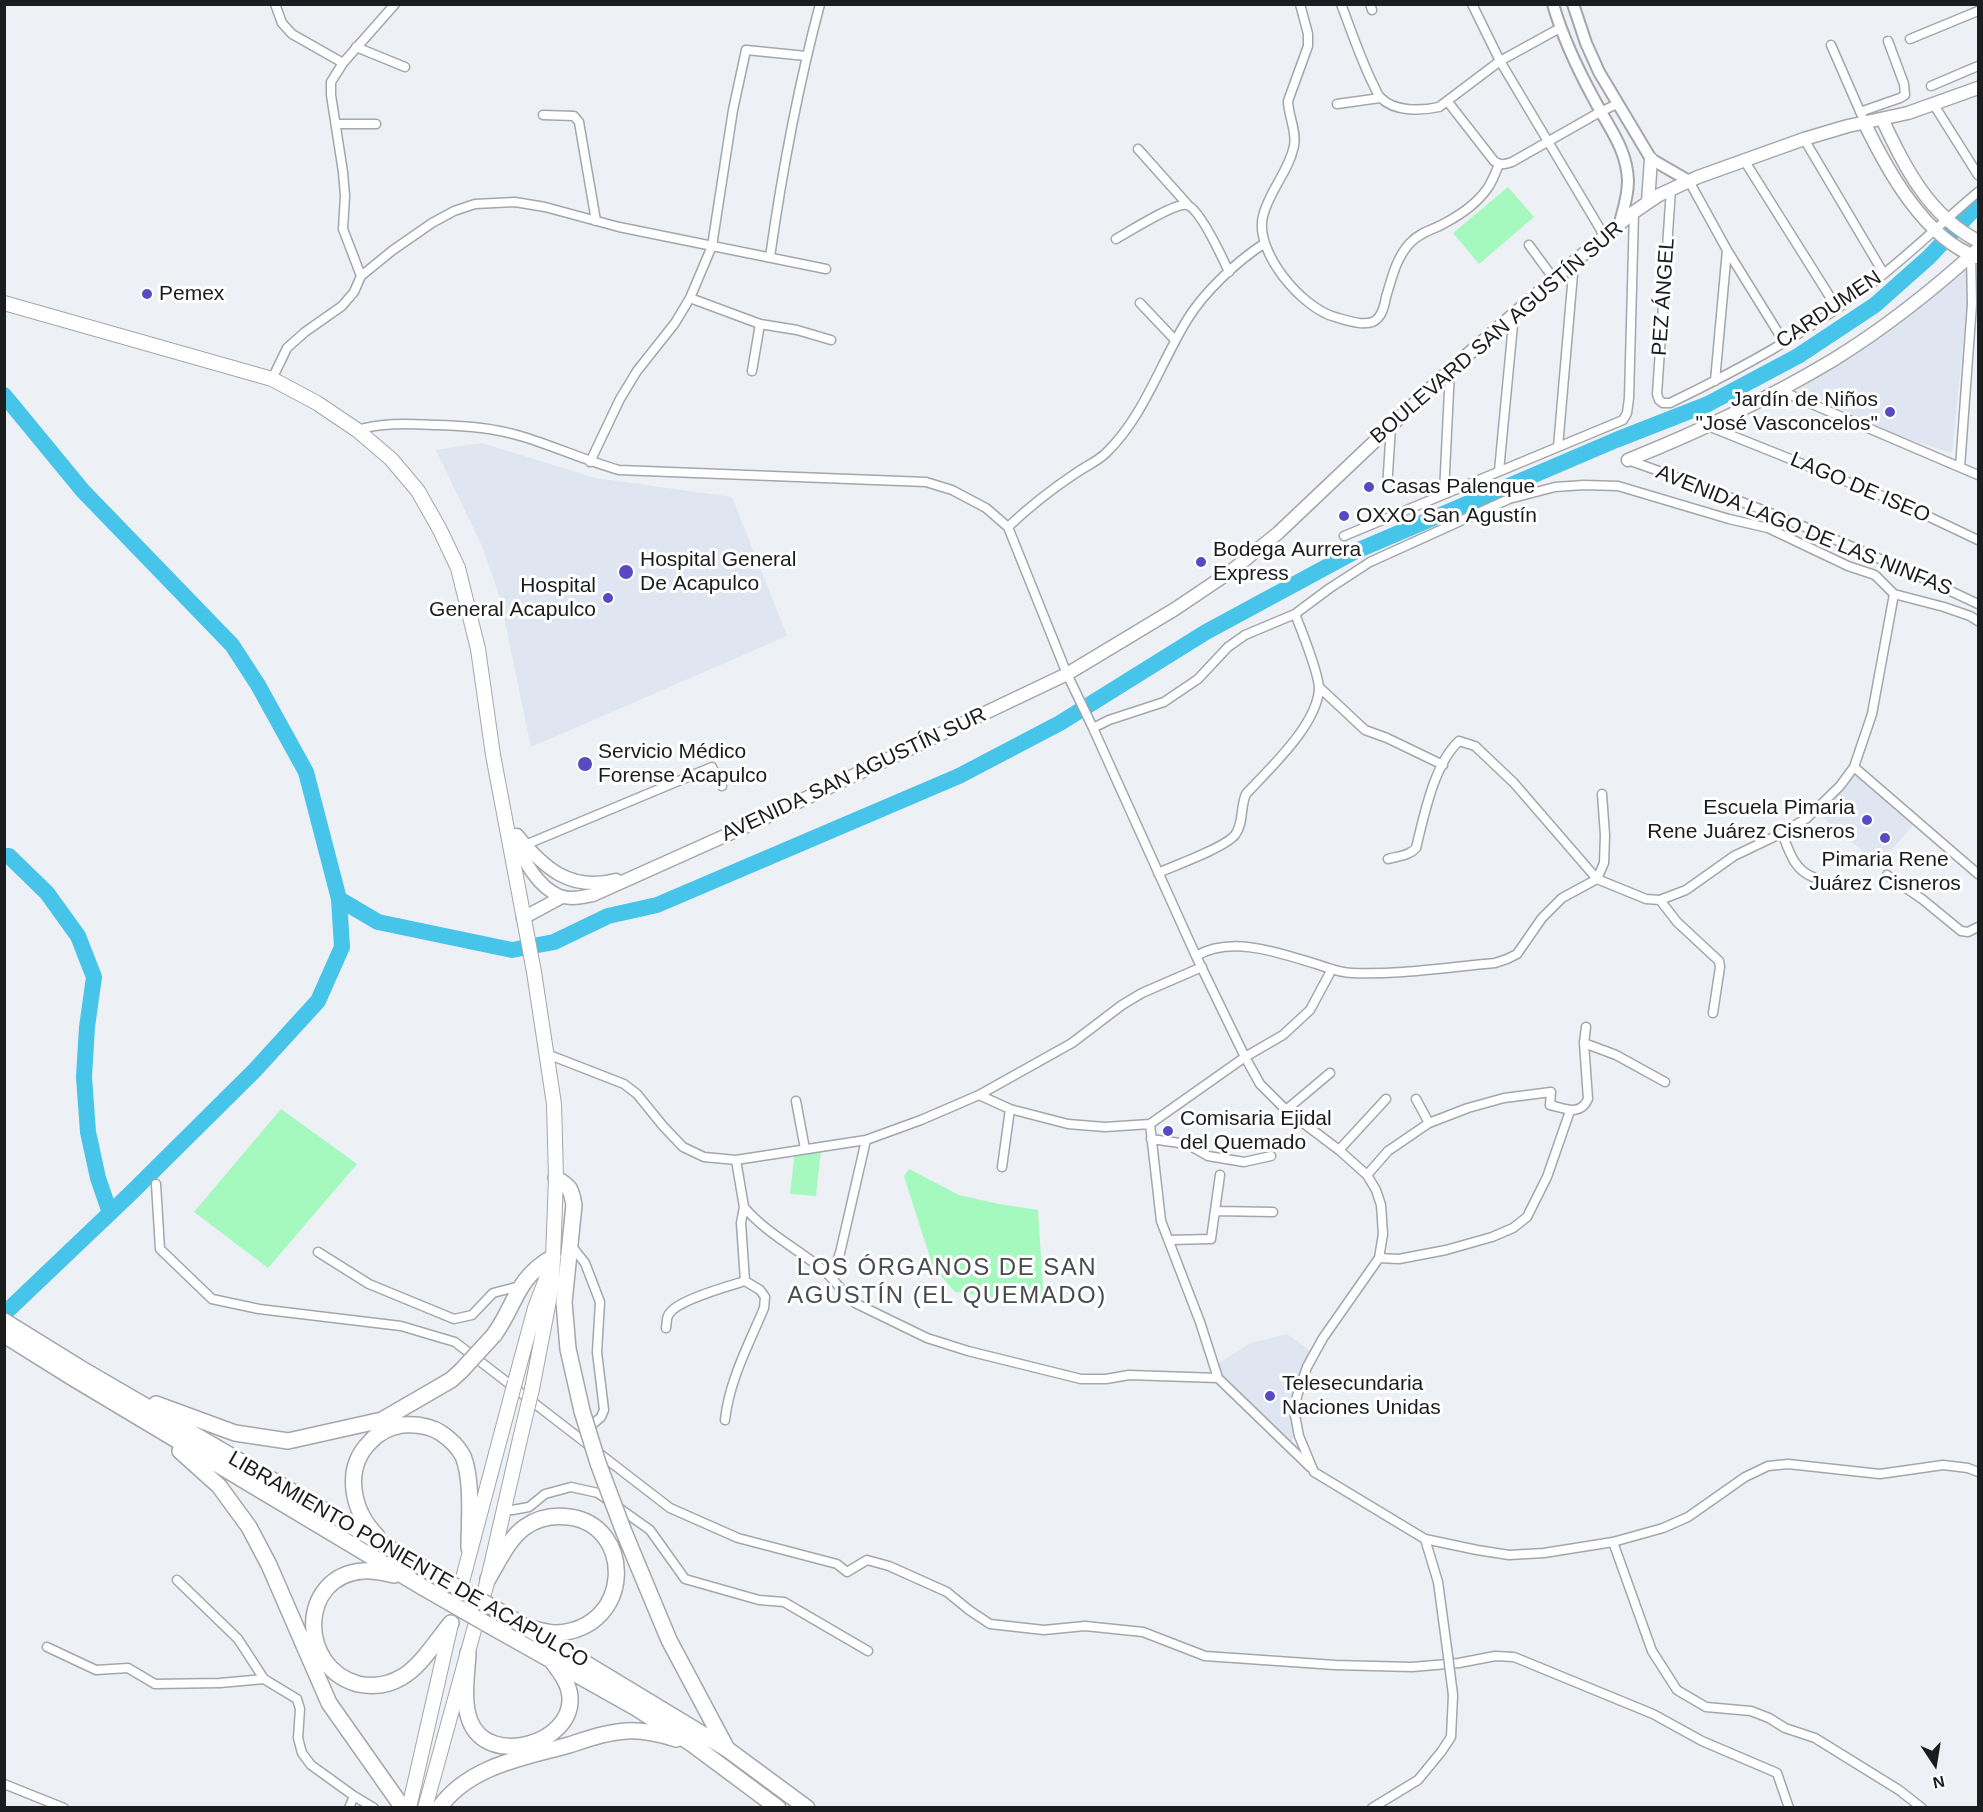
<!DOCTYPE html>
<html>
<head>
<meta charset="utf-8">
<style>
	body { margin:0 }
	#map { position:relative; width:1983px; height:1812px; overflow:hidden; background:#edf0f5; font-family:Helvetica,sans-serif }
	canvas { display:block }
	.frame { position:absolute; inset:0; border:6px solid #1b1c1d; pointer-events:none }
	.north { position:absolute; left:1905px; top:1734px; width:60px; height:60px; -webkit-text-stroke:4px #fff; paint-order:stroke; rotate:168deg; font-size:16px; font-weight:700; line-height:24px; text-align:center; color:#1b1c1d }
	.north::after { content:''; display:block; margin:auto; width:21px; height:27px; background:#1b1c1d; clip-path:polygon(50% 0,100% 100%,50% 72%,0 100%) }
</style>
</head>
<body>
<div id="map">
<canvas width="1983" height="1812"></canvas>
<div class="frame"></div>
<div class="north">N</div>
</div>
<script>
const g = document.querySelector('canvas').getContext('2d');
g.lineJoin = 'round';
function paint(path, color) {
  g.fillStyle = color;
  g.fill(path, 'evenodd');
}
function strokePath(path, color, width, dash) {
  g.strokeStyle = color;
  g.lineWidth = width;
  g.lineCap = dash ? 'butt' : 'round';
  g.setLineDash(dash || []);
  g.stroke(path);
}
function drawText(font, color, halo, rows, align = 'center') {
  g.font = font + ' Helvetica,sans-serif';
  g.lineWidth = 6;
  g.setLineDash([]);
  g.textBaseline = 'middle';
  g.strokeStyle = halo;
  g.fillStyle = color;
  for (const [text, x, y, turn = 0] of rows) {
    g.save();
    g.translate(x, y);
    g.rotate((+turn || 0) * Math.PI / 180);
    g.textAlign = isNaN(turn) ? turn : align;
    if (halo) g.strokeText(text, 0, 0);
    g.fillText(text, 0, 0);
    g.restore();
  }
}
const built = new Path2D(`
	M 1963,267 L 1968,270 L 1970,274 L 1952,453 L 1902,437 L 1796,388 L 1850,355 Z
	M 482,443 L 595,478 L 732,497 L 787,636 L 531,747 L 500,598 L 482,546 L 436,450 Z
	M 1855,775 L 1914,824 L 1879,865 L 1820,815 Z
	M 1287,1334 L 1312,1352 L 1293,1416 L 1296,1430 L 1290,1444 L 1221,1377 L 1217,1364 L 1251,1343 Z`);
const green = new Path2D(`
	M 1508,187 L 1534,217 L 1479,264 L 1453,233 Z
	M 281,1109 L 357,1164 L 268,1268 L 194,1212 Z
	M 821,1150 L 816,1196 L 790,1194 L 795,1151 Z
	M 909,1169 L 959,1195 L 999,1204 L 1038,1210 L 1044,1304 L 955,1292 L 933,1267 L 904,1176 Z`);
const river = new Path2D(`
	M 4,395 L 83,491 L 232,645 L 258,685 L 306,772 L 339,899 L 342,947 L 318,1001 L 255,1070 L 131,1193 L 4,1314
	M 4,856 L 9,856 L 47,893 L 78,936 L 94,977 L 87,1027 L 84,1077 L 88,1132 L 98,1178 L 110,1213
	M 339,899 L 378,922 L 512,950 L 554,942 L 608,916 L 657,905 L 959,776 L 1060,723 L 1206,632 L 1354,552 L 1616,440 L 1708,404 L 1798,356 L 1875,305 L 1929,257 L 1978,205`);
const minor = new Path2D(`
	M 275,4 L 282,23 L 292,34 L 343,63
	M 1300,4 L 1308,34 L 1308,46 L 1288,101 C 1288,115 1297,131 1294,146 C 1289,171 1269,191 1263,216 C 1254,252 1302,308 1335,317 C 1346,320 1369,329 1378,318 C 1383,313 1385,303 1386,297 C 1392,278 1396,258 1410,243 C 1420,232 1433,230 1445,223 C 1460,215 1477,203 1487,189 C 1492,182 1496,172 1499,164
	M 1341,4 C 1351,30 1360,57 1372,82 C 1375,87 1377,95 1381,98 C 1395,112 1421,111 1439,107 L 1500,61 L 1560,28
	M 1370,4 L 1372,10
	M 1472,4 L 1500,61 L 1605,237
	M 1910,39 L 1978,11
	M 1831,45 L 1862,116
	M 356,47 L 405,67
	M 1931,86 L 1978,66
	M 1448,102 L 1494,161 C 1500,165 1504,165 1512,162 L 1600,112 L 1617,104
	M 1337,104 L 1380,98
	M 1934,105 L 1978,175
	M 1860,112 L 1900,98 L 1905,95 L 1904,84 L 1888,41
	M 543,115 L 574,116 L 579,122 L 596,221
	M 336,124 L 376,124
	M 1804,139 L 1884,274
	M 1138,149 L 1188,205
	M 1744,160 L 1837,308
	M 1689,181 L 1727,250 L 1784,342
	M 1671,189 L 1657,394 L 1659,400 L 1663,403 L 1670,403 C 1738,370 1807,333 1867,287 C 1906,258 1941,223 1978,192
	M 1116,239 C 1128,232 1176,202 1187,205 C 1200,209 1223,259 1229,272
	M 1529,245 L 1554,279
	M 770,257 C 782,172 798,87 820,4
	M 361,276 L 343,229 L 345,196 L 343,172 L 331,95 L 331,82 L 343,63 L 395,4
	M 690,298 L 760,324 L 797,330 L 831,340
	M 1140,303 L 1175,340
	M 752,371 L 760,324
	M 272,379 L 287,348 L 305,332 L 342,306 L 354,292 L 361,276 L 393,250 L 432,223 L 454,211 L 475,204 L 515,202 L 545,207 L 619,227 L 826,269
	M 1715,381 L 1727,250
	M 1779,390 L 1978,475
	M 1708,426 L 1900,503 L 1978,540
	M 357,430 C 384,422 410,424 438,425 C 469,426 494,428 524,437 C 556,447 587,461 619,470 L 926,482 L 952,490 L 986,508 L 1008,527 L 1067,674 L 1093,728 L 1196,956 L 1245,1057 L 1260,1084 L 1286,1110 L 1339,1150 L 1367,1175 L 1376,1190 L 1381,1205 L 1383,1234 L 1379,1258 L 1323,1338 L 1307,1367 L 1297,1396 L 1295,1415 L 1299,1436 L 1314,1472 L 1425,1539 L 1477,1550 L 1509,1555 L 1544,1553 L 1613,1542 L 1663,1528 L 1688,1517 L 1745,1477 L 1768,1466 L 1788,1464 L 1880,1474 L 1943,1465 L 1968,1468 L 1978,1472
	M 1558,447 L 1574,262
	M 1628,460 C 1748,502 1864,549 1978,604
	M 590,462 L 620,399 L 637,371 L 675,323 L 690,298 L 712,246 L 733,110 L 746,50 L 806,56
	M 1960,467 L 1972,304 L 1971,255
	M 1499,471 L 1514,314
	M 1387,489 L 1391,426
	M 1444,493 L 1450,370
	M 1008,527 C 1029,507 1052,489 1076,473 C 1086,466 1098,461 1106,453 C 1144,416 1160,364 1187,320 C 1204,292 1237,261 1265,243
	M 1344,536 L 1623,420 L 1627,413 L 1629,398 L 1634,212
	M 1319,687 L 1365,730 L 1387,738 L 1443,765
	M 1093,728 L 1109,720 L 1164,702 L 1198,679 L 1228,647 L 1245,635 L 1295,614 L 1330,588 L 1370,562 L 1509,499 L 1555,487 L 1584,485 L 1618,486 L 1729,519 L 1768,528 L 1848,566 L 1875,575 L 1894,594 L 1944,607 L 1970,616 L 1978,621
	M 1854,767 L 1978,874
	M 1782,833 C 1789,851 1794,870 1813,877
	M 525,845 L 712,767 L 722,786
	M 1388,859 C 1398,856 1409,856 1416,848 C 1424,816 1434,764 1459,741 L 1475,746 L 1514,783 L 1597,879 L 1646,899 L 1660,900 L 1686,890 L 1734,856 L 1782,833 L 1807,818 L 1840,786 L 1854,767 L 1872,714 L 1894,594
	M 1158,873 C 1176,865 1224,848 1235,835 C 1244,823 1240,807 1246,794 C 1270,768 1317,725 1319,689 C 1319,674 1301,629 1295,614
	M 1887,875 L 1922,899 L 1961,931 L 1968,932 L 1978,927
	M 1660,900 L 1677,922 L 1719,961 L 1720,967 L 1713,1013
	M 1196,956 C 1232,935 1279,953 1316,964 C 1328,968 1340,973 1352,973 C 1399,975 1448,967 1495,963 L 1507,959 L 1517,954 L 1542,918 L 1562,898 L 1597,879 L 1604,863 L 1605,835 L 1602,794
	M 1584,1043 L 1616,1055 L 1665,1082
	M 547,1054 L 624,1084 L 637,1094 L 663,1126 L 683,1147 L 704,1157 L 736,1160 L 866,1140 L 921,1120 L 979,1095 L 1072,1043 L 1122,1005 L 1142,993 L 1202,967
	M 979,1095 L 1010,1109 L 1068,1124 L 1105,1127 L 1150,1124 L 1245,1057 L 1283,1035 L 1310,1010 L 1332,969
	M 1416,1099 L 1429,1123
	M 796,1101 L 805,1149
	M 1286,1110 L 1330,1073
	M 1150,1124 L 1161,1221 L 1200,1322 L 1218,1378
	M 1151,1139 L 1187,1144 L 1208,1156 L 1244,1162 L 1271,1156
	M 1339,1150 L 1386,1099
	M 736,1160 L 744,1207 L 741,1223 L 745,1281
	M 1002,1167 L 1010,1109
	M 1367,1175 L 1388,1151 L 1429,1123 L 1468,1108 L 1504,1098 L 1551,1092 L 1550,1105 C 1564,1108 1580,1117 1588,1099 L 1584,1043 L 1586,1027
	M 156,1184 L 160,1249 L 212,1299 L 259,1309 L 401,1326 L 455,1342 L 670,1508 L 738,1538 L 837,1564 L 847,1572 L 867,1560 L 889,1566 L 947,1592 L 969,1610 L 990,1624 L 1044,1630 L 1085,1626 L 1143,1632 L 1205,1656 L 1335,1665 L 1412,1667 L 1459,1663 L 1495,1656 L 1514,1657 L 1653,1714 L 1702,1741 L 1777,1773 L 1789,1808
	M 744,1207 C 765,1232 796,1248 822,1269 C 835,1279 842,1293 855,1303 L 927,1338 L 968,1351 L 1081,1379 L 1106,1379 L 1129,1375 L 1218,1378 L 1310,1467
	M 1216,1211 L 1273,1212
	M 1169,1240 L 1211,1239 L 1220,1175
	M 570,1244 L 585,1263 L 600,1302 L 597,1352 L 604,1410 L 601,1417 L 586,1430
	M 318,1252 L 369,1284 L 454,1319 L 472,1315 L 493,1293 L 520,1286
	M 1379,1258 L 1399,1259 L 1446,1250 L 1492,1237 L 1513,1228 L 1527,1217 L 1547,1177 L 1570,1111
	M 831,1277 L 840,1253 L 866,1140
	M 666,1328 C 667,1323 666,1318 669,1314 C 677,1300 729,1286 745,1281 L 760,1290 L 765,1297 L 764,1308 C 749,1344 729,1381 725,1420
	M 503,1510 L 512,1510 L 529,1507 L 545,1494 L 571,1487 L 598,1493 L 650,1530 L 685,1579 L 759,1600 L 784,1602 L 868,1651
	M 1425,1539 L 1438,1582 L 1448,1656
	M 1613,1542 L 1652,1651 L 1677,1690 L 1706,1707 L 1751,1711 L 1769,1718 L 1785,1728 L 1815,1738 L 1899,1790 L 1922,1808
	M 177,1580 L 238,1639 L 264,1679 L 297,1699 L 300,1709 L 298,1738 L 302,1753 L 311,1765 L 354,1796 L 374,1808
	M 47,1647 L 96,1670 L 128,1668 L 155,1684 L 220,1683 L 264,1679
	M 4,1784 L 64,1808
	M 349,1808 L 354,1796
	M 1372,1808 L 1418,1780 L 1441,1752 L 1451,1737 L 1453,1695`);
const tertiary = new Path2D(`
	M 1553,4 C 1563,39 1578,70 1595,101 C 1609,128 1627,149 1628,181 C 1628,197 1623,211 1619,226
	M 1573,4 L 1586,43 L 1599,72 L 1651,159 L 1689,181`);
const secondary = new Path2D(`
	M 1882,119 C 1905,167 1928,215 1978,241
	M 1864,122 C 1887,170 1925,239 1977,257
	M 1648,202 L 1651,159
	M 1628,460 C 1698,432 1768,399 1833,360 C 1885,328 1934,289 1978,249
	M 511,834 C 522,856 536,887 560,896 C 571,900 583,897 593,895 L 758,821 L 1067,674 L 1175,609 L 1230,572 L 1278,533 L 1450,370 L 1574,262 L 1634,212 L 1659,195 L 1698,177 L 1804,139 L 1848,126 L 1908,113 L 1978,88
	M 517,835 C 544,868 570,892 616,880
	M 523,918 L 562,897`);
const primary = new Path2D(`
	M 4,303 L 272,379 L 317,403 L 357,430 L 391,459 L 418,491 L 440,530 L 458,568 L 478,649 L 493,755 L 534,972 L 554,1104 L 556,1178 L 552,1285 L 532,1389
	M 515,1382 L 535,1308 L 548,1274
	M 458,1597 L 502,1431
	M 409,1808 L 451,1624
	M 425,1808 L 488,1579 L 520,1439`);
const motorway = new Path2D(`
	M 556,1178 C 570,1187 571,1188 574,1205 L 564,1302 L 568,1349 L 582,1411
	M 4,1321 L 80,1368 L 432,1573
	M 4,1335 L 73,1378 L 424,1588
	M 494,1335 C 517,1303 515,1279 553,1257
	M 156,1404 L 235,1433 L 288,1441 L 382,1420 L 451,1380 L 461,1371
	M 180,1451 L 219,1486 L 249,1527 L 269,1565 L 329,1703 L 403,1808
	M 624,1532 L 669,1640 L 727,1749
	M 377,1536 C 352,1511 343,1469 370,1442 C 378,1433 389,1427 402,1425 C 416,1424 429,1425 441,1433 C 450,1439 458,1447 463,1456 C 473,1481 469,1521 469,1548
	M 394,1575 C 384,1573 374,1570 363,1571 C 298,1576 298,1668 358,1684 C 373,1687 389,1685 402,1677 C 420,1667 437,1640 451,1623
	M 488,1579 C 498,1562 509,1538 525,1527 C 539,1517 553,1515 569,1517 C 634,1525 634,1628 557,1633 C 549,1633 542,1631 534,1629
	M 494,1608 L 727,1749 L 807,1808
	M 485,1623 L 636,1708 L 692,1744 L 778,1808
	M 468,1653 C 467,1674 462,1701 470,1721 C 488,1768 573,1744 570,1697 C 569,1683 560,1672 552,1661
	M 439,1808 C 469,1766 522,1758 569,1745 C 588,1739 607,1732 627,1731 C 644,1730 660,1734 676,1739`);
const minorBridge = new Path2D(`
	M 1448,1656 L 1453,1695`);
const primaryBridge = new Path2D(`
	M 502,1431 L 515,1382
	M 520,1439 L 532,1389`);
const motorwayBridge = new Path2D(`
	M 461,1371 L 494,1335
	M 582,1411 L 598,1463 L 624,1532
	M 432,1573 L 494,1608
	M 424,1588 L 485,1623`);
const markers = [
	[147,294,6,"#594ac2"],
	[1890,412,6,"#594ac2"],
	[1369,487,6,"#594ac2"],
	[1344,516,6,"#594ac2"],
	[1201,562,6,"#594ac2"],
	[626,572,8,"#594ac2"],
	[608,598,6,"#594ac2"],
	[585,764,8,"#594ac2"],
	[1867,820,6,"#594ac2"],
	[1885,838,6,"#594ac2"],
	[1168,1131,6,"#594ac2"],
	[1270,1396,6,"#594ac2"]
];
const poiNames = [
	["Pemex",159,294],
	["Jardín de Niños",1878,400,"right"],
	["\"José Vasconcelos\"",1878,424,"right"],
	["Casas Palenque",1381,487],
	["OXXO San Agustín",1356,516],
	["Bodega Aurrera",1213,550],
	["Express",1213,574],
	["Hospital General",640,560],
	["De Acapulco",640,584],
	["Hospital",596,586,"right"],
	["General Acapulco",596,610,"right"],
	["Servicio Médico",598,752],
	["Forense Acapulco",598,776],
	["Escuela Pimaria",1855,808,"right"],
	["Rene Juárez Cisneros",1855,832,"right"],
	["Pimaria Rene",1885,860,"center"],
	["Juárez Cisneros",1885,884,"center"],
	["Comisaria Ejidal",1180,1119],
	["del Quemado",1180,1143],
	["Telesecundaria",1282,1384],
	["Naciones Unidas",1282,1408]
];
const streetNames = [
	["PEZ ÁNGEL",1664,297,-86],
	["CARDUMEN",1829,310,-34],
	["BOULEVARD SAN AGUSTÍN SUR",1497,333,-41],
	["LAGO DE ISEO",1860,488,23],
	["AVENIDA LAGO DE LAS NINFAS",1804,531,22],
	["AVENIDA SAN AGUSTÍN SUR",854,775,-25],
	["LIBRAMIENTO PONIENTE DE ACAPULCO",408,1560,30]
];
const quarterNames = [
	["LOS ÓRGANOS DE SAN",947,1268],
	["AGUSTÍN (EL QUEMADO)",947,1296]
];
paint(built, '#dfe5f1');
paint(green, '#a5f9be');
strokePath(river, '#47c4ea', 16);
strokePath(minor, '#a4a6ab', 11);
strokePath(tertiary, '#a4a6ab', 14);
strokePath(secondary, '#a4a6ab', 15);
strokePath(primary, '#a4a6ab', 16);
strokePath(motorway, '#a4a6ab', 18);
strokePath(minor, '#fff', 8);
strokePath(tertiary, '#fff', 10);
strokePath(secondary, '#fff', 12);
strokePath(primary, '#fff', 14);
strokePath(motorway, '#fff', 15);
strokePath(minorBridge, '#a4a6ab', 11, []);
strokePath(primaryBridge, '#a4a6ab', 16, []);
strokePath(motorwayBridge, '#a4a6ab', 18, []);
strokePath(minorBridge, '#fff', 8);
strokePath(primaryBridge, '#fff', 14);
strokePath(motorwayBridge, '#fff', 15);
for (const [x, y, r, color] of markers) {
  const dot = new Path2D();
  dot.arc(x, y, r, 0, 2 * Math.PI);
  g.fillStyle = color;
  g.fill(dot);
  strokePath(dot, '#fff', 2);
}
drawText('21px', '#1b1c1d', '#fff', poiNames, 'left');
drawText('21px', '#1b1c1d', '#fff', streetNames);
g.letterSpacing = '1.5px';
drawText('24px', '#494b4f', '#fff', quarterNames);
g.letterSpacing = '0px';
</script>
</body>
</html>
